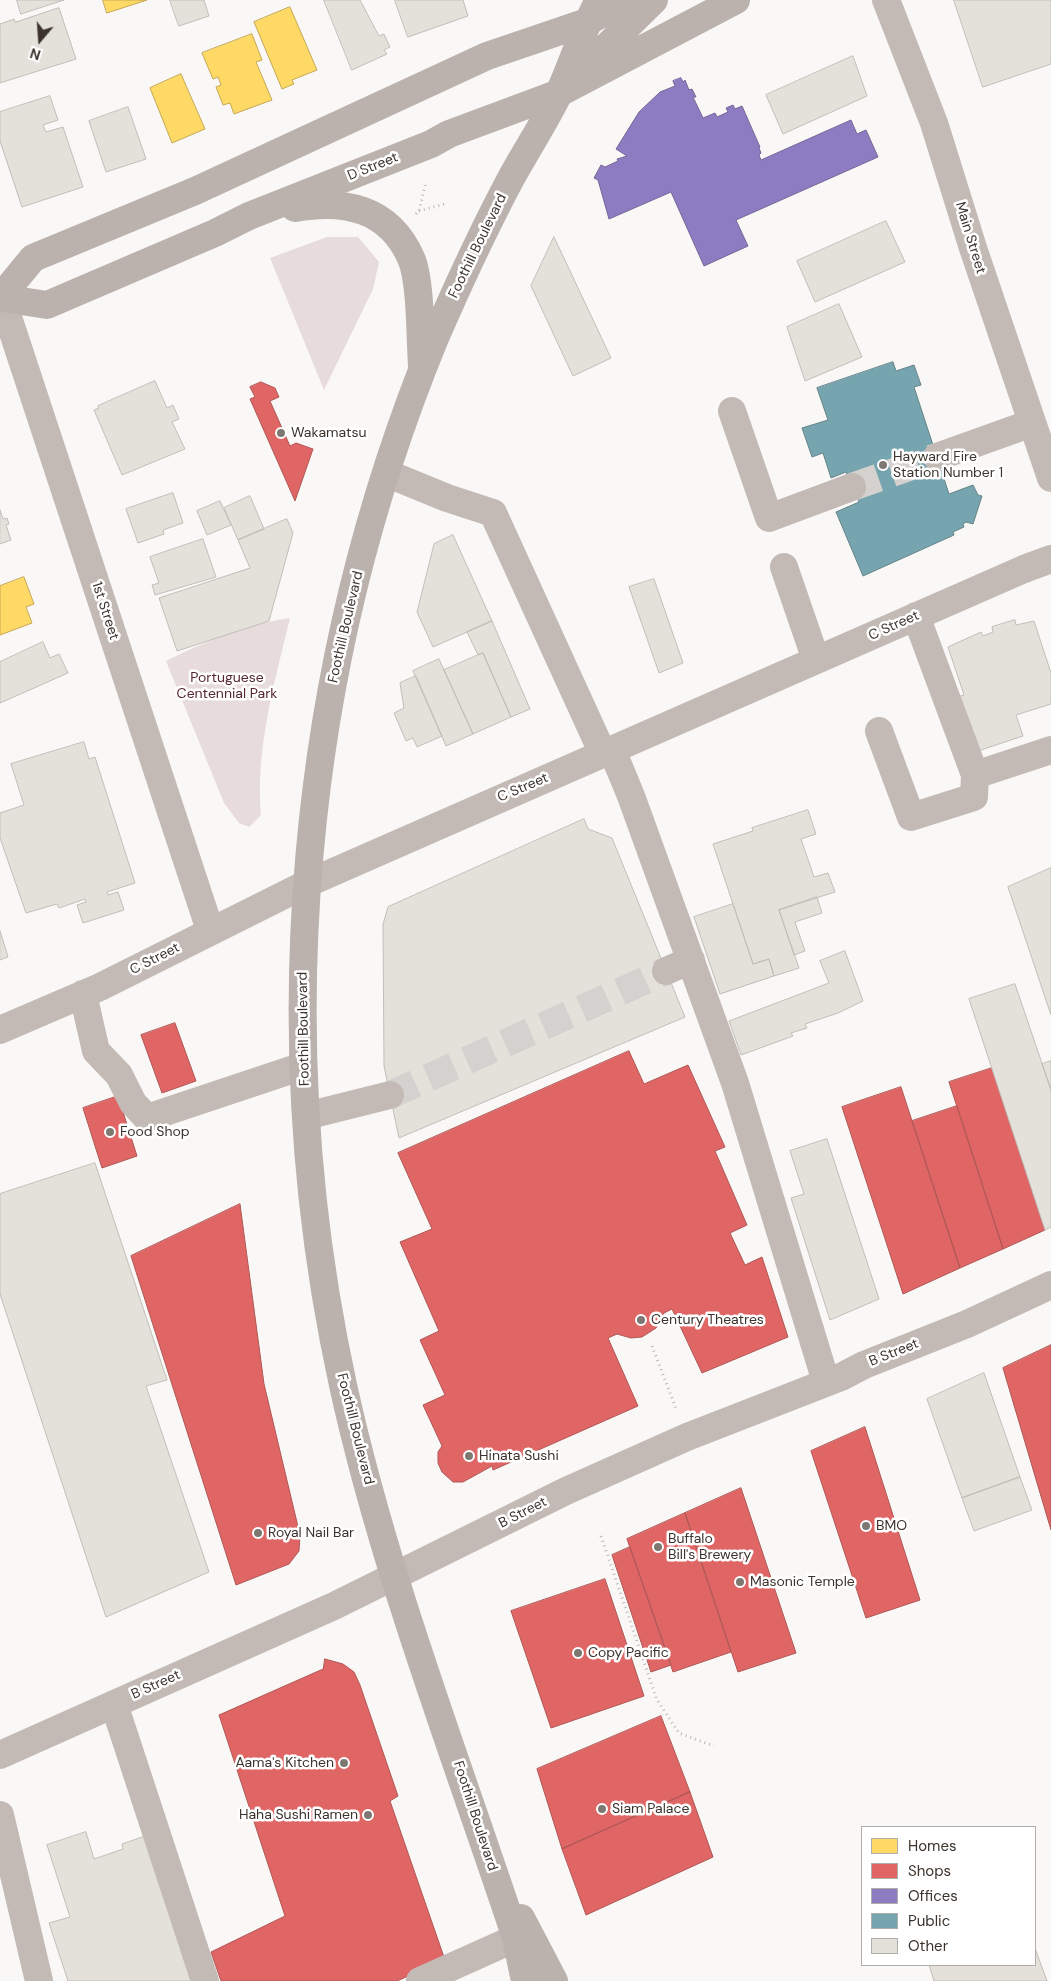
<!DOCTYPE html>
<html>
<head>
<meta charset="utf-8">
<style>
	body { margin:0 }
	#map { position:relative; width:1051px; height:1981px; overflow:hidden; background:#faf8f6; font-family:"DM Sans",sans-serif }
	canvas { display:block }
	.legend { position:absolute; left:861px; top:1826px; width:175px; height:140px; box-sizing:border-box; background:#fff; border:1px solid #b1adab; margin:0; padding:6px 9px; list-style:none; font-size:15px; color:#3c332c }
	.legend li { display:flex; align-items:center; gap:10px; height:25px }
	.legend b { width:25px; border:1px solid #b1adab }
	.north { position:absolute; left:15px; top:15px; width:50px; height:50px; -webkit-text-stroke:4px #fff; paint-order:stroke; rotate:198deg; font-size:14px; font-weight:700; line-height:20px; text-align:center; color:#3c332c }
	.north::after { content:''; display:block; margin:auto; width:18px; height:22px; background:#3c332c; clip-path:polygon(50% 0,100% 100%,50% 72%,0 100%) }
</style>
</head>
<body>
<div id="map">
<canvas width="1051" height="1981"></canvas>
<ul class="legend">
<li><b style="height:14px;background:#ffd966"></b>Homes</li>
<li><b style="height:14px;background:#e06666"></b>Shops</li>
<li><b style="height:14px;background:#8e7cc3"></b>Offices</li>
<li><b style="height:14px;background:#76a5af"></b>Public</li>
<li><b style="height:14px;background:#e4e1db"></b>Other</li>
</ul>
<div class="north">N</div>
</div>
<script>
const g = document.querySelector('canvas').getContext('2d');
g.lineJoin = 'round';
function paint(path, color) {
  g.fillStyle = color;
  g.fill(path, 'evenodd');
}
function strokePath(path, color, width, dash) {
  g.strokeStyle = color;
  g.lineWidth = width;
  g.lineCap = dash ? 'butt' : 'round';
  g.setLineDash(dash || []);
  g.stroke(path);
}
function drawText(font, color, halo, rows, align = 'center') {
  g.font = font + ' "DM Sans",sans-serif';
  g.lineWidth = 5;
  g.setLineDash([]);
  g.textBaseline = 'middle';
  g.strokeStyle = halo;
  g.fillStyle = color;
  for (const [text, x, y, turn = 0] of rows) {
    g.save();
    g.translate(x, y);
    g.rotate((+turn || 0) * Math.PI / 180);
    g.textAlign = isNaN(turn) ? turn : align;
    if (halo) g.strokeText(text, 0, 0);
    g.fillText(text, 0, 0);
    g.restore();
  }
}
const green = new Path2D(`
	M 327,237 L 358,237 L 379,262 L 373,289 L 324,390 L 270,258 Z
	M 290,618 C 275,680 255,751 261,815 L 249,827 L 239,823 L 224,803 L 166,661 C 204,642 247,624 290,618 Z`);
const homes = new Path2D(`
	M 103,0 L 147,0 L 107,13 Z
	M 290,7 L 317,70 L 292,80 L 294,84 L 282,89 L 254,22 Z
	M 252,34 L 262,60 L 256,62 L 272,100 L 234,114 L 230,103 L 223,105 L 216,87 L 221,85 L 218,77 L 213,79 L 202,53 Z
	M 181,74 L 205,129 L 172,143 L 150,88 Z
	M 24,577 L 34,604 L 26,607 L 32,623 L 0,635 L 0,586 Z`);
const shops = new Path2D(`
	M 261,382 L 275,388 L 279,397 L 270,401 L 290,446 L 296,443 L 313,449 L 295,501 L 250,399 L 255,397 L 250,387 Z
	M 175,1023 L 196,1081 L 162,1093 L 141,1035 Z
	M 629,1051 L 644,1084 L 688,1065 L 725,1147 L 715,1151 L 747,1225 L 730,1233 L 745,1265 L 762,1257 L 788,1337 L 702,1373 L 672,1309 L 664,1313 L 656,1328 L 642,1337 L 631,1338 L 617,1334 L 608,1338 L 638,1406 L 493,1470 L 492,1466 L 463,1482 L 453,1482 L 442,1472 L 438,1463 L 438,1452 L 442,1446 L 423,1405 L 445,1395 L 420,1340 L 439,1331 L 400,1242 L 432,1229 L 398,1153 Z
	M 992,1068 L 1045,1230 L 1003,1249 L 949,1082 Z
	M 901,1087 L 960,1268 L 903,1294 L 842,1107 Z
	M 118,1096 L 137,1156 L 102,1168 L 83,1108 Z
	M 957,1106 L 1003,1249 L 960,1268 L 912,1121 Z
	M 240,1204 L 264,1384 L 300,1535 L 299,1551 L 289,1564 L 236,1585 L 131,1256 Z
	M 1051,1345 L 1051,1530 L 1003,1368 Z
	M 865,1427 L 920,1600 L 866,1618 L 811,1451 Z
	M 741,1488 L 796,1653 L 738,1672 L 685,1513 Z
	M 685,1513 L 731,1652 L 673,1672 L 627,1539 Z
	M 630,1547 L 671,1665 L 651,1672 L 612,1555 Z
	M 605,1579 L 644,1696 L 551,1728 L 511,1611 Z
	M 325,1659 L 343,1664 L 354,1672 L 360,1685 L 398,1796 L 390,1801 L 445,1960 L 397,1981 L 221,1981 L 211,1952 L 285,1916 L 219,1715 L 323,1669 Z
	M 661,1716 L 690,1792 L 562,1849 L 537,1769 Z
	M 690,1792 L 713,1857 L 586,1915 L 562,1849 Z`);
const offices = new Path2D(`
	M 681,78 L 683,82 L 685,80 L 689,90 L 692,89 L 696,97 L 693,97 L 703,118 L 715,113 L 717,117 L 728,112 L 726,108 L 733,105 L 735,109 L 742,106 L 760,147 L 759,148 L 761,153 L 759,155 L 761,160 L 851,120 L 857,134 L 866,130 L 878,157 L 736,220 L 748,246 L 704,266 L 671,192 L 609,219 L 598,180 L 594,178 L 601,165 L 605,167 L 618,161 L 617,159 L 627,156 L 616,149 L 639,112 L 660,92 L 675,86 L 673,81 Z`);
const public = new Path2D(`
	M 893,362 L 896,371 L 914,365 L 921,385 L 914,387 L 949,494 L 973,485 L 978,495 L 982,496 L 973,524 L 966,522 L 963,524 L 964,527 L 953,532 L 954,535 L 863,576 L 836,512 L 859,502 L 846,472 L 831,478 L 823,453 L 812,457 L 802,428 L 828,420 L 817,388 Z`);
const building = new Path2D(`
	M 17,0 L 64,0 L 21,14 Z
	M 170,0 L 204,0 L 209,16 L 179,26 Z
	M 324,0 L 360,0 L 379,36 L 384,34 L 390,47 L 384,50 L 387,54 L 352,70 Z
	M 395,0 L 463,0 L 468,16 L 408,37 Z
	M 954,0 L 1051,0 L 1051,64 L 983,87 Z
	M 59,8 L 76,59 L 0,83 L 0,24 L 14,19 L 15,22 Z
	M 853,56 L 867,96 L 783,134 L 766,95 Z
	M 50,96 L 58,120 L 43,125 L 46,132 L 63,127 L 83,187 L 22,207 L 0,141 L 0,112 Z
	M 128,107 L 146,159 L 106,172 L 89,121 Z
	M 886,221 L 905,262 L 815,302 L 797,261 Z
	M 554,237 L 611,358 L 573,376 L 531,286 Z
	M 839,304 L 862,357 L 805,381 L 787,327 Z
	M 155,381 L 167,408 L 173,405 L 179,419 L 172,422 L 185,449 L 122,475 L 94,410 L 99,408 L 98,406 Z
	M 173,493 L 183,523 L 163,530 L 164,534 L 138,543 L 126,509 Z
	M 250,496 L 264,529 L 238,540 L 224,508 Z
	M 220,501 L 231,525 L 207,535 L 197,511 Z
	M 0,510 L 3,519 L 7,518 L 9,524 L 6,525 L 11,540 L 0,544 Z
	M 287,519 L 293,533 L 269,621 L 177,651 L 159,598 L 250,568 L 238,540 Z
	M 453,535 L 492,621 L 433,647 L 417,612 L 434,544 Z
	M 203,539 L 216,577 L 155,595 L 152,585 L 159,583 L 150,557 Z
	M 654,579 L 683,663 L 659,673 L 629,587 Z
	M 1015,620 L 1016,625 L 1034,621 L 1051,673 L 1051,704 L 1016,715 L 1023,736 L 978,751 L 953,698 L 964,695 L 948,647 L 981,632 L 983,636 L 993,632 L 992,627 Z
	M 492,621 L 530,709 L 511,717 L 483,653 L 478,655 L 467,632 Z
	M 43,642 L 50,658 L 59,654 L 68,673 L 0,703 L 0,662 Z
	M 483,653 L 511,717 L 473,734 L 444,670 Z
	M 439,659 L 473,734 L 446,746 L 413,671 Z
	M 416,676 L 442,736 L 417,747 L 413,738 L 406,741 L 394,713 L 404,708 L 400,683 Z
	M 84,742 L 89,759 L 95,757 L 135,883 L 107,892 L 108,895 L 118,892 L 124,910 L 83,923 L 77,905 L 86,902 L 85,899 L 59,908 L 57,904 L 26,913 L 0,838 L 0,813 L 24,805 L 11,764 Z
	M 808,810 L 816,834 L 801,839 L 814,877 L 828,873 L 835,892 L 779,910 L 799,968 L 774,976 L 769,959 L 753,964 L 713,844 L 753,831 L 752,828 Z
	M 584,819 L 588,829 L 612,838 L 685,1017 L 399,1138 L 384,1066 L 383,924 L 388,907 Z
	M 1051,868 L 1051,1015 L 1008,887 Z
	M 817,897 L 822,913 L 795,922 L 805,951 L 794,955 L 779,910 Z
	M 733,904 L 753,964 L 769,959 L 774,976 L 720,994 L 694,917 Z
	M 0,931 L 8,957 L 0,960 Z
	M 845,951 L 863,1001 L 838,1013 L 805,1024 L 807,1028 L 791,1033 L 793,1036 L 741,1055 L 729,1021 L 829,983 L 820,961 Z
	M 1015,984 L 1051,1090 L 1051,1227 L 1045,1230 L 969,999 Z
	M 1051,1061 L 1051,1090 L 1042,1064 Z
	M 827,1139 L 879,1299 L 830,1320 L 791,1198 L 804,1194 L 790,1151 Z
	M 95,1163 L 167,1380 L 146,1386 L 209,1572 L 106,1617 L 0,1294 L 0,1194 Z
	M 984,1373 L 1020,1477 L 962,1498 L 927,1399 Z
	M 1020,1477 L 1032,1510 L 974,1531 L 962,1498 Z
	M 86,1832 L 94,1859 L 123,1849 L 122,1844 L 145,1836 L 192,1981 L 68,1981 L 49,1923 L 70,1917 L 47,1845 Z
	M 1035,1948 L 1047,1981 L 934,1981 L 929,1965 L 1035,1965 Z`);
const minorTunnel = new Path2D(`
	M 852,487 L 937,457
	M 390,1095 L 666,971`);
const path = new Path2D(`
	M 419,211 L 448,203
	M 416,214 L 419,211 L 426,182
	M 652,1346 L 677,1411
	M 601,1536 L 657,1700 L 679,1733 L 714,1746`);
const minor = new Path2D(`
	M 886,0 L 934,123 L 973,248 L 1051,478
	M 0,293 L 210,930
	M 732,411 L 769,518 L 852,487
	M 937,457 L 1032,423
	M 386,473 L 447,498 L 493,513 L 603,754
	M 784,567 L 816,660
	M 916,616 L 975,775 L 1051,750
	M 879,731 L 911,817 L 974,797 L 975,775
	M 612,750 L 631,796 L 735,1083 L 826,1382
	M 666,971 L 691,960
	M 83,994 L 96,1051 L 119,1075 L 133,1103 L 147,1118 L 303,1066
	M 0,1030 L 100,987 L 306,884 L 1024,569 L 1051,559
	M 306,1116 L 390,1095
	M 114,1704 L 205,1981
	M 0,1755 L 334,1606 L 566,1491 L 687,1437 L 841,1377 L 864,1365 L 967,1324 L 1051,1285
	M 0,1815 L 39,1981
	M 420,1981 L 516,1938`);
const major = new Path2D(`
	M 580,73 L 654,0
	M 295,208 C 344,199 389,208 411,258 C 421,280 420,338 422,365
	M 0,298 L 33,258 L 195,191 L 487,56 L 587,22 L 627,0
	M 2,298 L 47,305 L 215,233 L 249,216 L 431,144 L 449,134 L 559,93 L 736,0
	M 521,1918 L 554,1981
	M 525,1981 L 516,1938 C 456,1757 384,1572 343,1385 C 267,1037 299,668 435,338 C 458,285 482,233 509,182 C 525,152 544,124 559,93 C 573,63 582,30 599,0`);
const markers = [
	[281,433,5,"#7e7873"],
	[883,465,5,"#7e7873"],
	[110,1132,5,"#7e7873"],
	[641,1320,5,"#7e7873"],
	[469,1456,5,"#7e7873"],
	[866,1526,5,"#7e7873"],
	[258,1533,5,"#7e7873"],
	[658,1547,5,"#7e7873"],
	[740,1582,5,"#7e7873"],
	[578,1653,5,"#7e7873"],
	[344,1763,5,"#7e7873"],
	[602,1809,5,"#7e7873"],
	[368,1815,5,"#7e7873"]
];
const streetNames = [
	["D Street",373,167,-22],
	["Main Street",970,238,73],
	["Foothill Boulevard",478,246,-64],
	["1st Street",105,611,72],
	["C Street",894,626,-24],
	["Foothill Boulevard",346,627,-77],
	["C Street",523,788,-23],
	["C Street",155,959,-27],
	["Foothill Boulevard",304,1029,-91],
	["B Street",894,1353,-22],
	["Foothill Boulevard",355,1429,76],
	["B Street",523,1513,-27],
	["B Street",156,1685,-24],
	["Foothill Boulevard",475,1816,72]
];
const poiNames = [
	["Wakamatsu",291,433],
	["Hayward Fire",893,457],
	["Station Number 1",893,473],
	["Food Shop",120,1132],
	["Century Theatres",651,1320],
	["Hinata Sushi",479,1456],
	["BMO",876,1526],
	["Royal Nail Bar",268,1533],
	["Buffalo",668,1539],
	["Bill's Brewery",668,1555],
	["Masonic Temple",750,1582],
	["Copy Pacific",588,1653],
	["Aama's Kitchen",334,1763,"right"],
	["Siam Palace",612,1809],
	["Haha Sushi Ramen",358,1815,"right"]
];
const parkNames = [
	["Portuguese",227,678],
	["Centennial Park",227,694]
];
paint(green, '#e8dbdb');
paint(homes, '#ffd966');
strokePath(homes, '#c4a755', 1);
paint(shops, '#e06666');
strokePath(shops, '#af5755', 1);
paint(offices, '#8e7cc3');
strokePath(offices, '#756696', 1);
paint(public, '#76a5af');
strokePath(public, '#658388', 1);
paint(building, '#e4e1db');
strokePath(building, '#c1beb9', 1);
strokePath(minorTunnel, '#d4d1ce', 28, [28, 14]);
strokePath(path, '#beb7b5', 3, [1, 4]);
strokePath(minor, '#c3b9b5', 28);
strokePath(major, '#bbb1ad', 28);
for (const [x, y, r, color] of markers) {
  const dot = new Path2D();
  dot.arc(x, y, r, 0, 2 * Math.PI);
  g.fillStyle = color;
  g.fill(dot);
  strokePath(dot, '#fff', 2);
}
drawText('14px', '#3c332c', '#fff', streetNames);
drawText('14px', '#3c332c', '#fff', poiNames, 'left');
drawText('14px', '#55262d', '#fff', parkNames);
</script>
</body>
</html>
